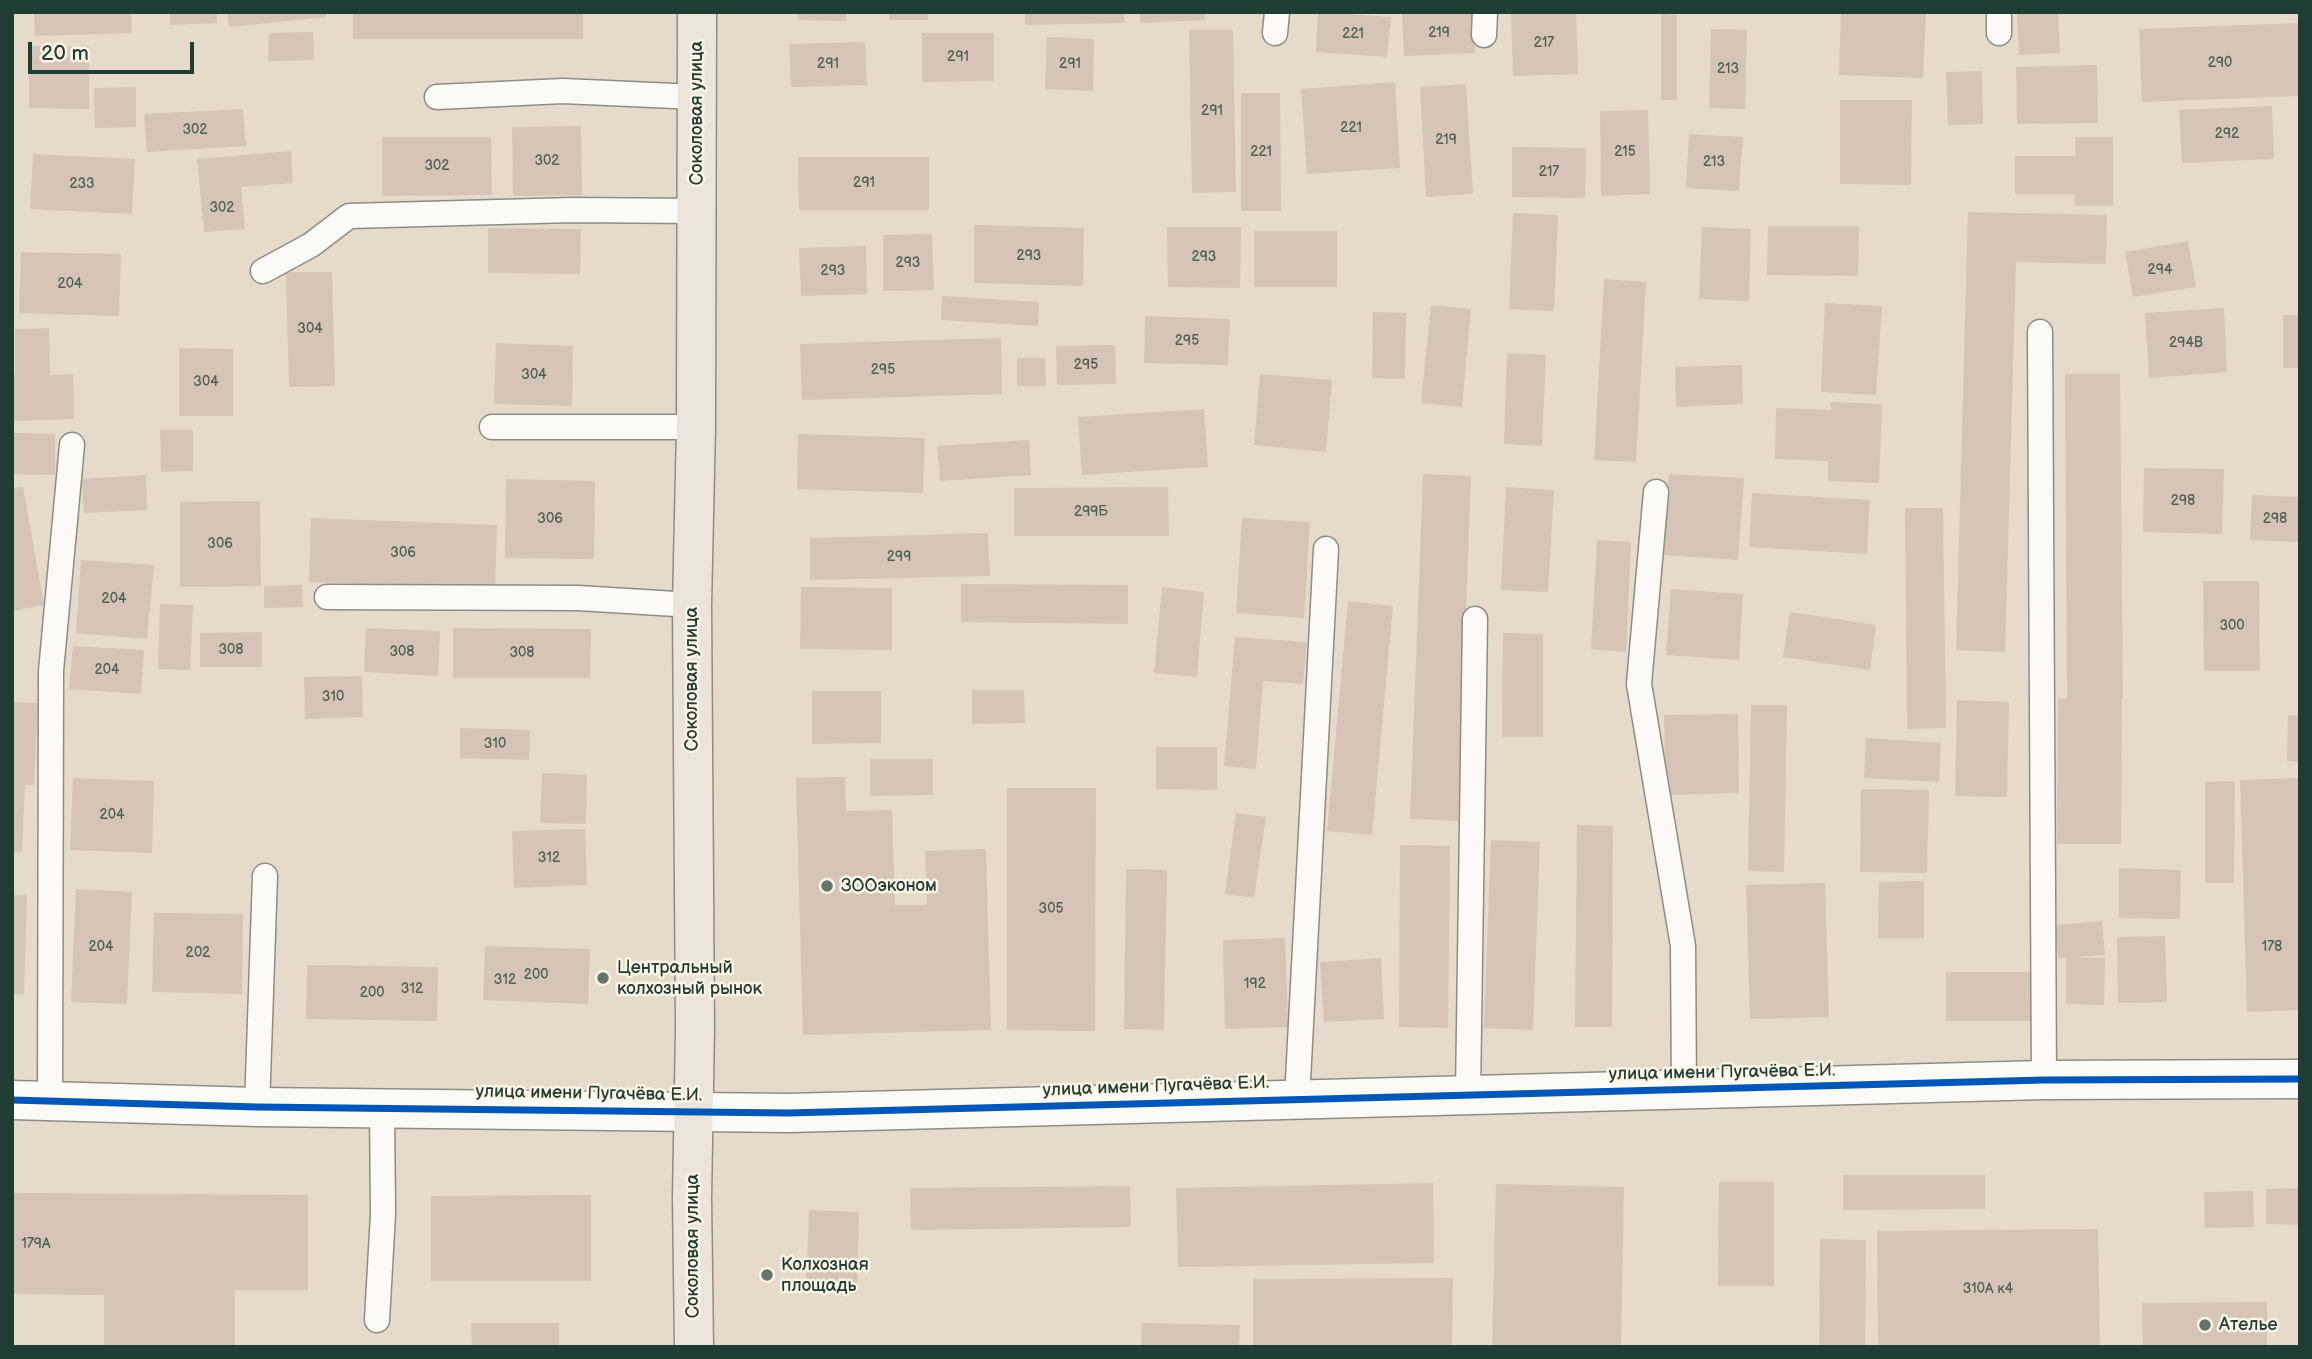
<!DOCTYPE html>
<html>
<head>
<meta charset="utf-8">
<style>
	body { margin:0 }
	#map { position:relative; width:2312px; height:1359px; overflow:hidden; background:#e6dbcb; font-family:"Balsamiq Sans",sans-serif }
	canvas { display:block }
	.frame { position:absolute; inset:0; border:14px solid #1f3d34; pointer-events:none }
	.scale { position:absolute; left:28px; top:42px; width:166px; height:32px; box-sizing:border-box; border:4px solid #1f3d34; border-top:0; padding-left:9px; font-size:21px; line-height:24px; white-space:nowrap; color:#1f3d34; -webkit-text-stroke:5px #fcf5e5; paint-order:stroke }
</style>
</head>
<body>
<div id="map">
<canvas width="2312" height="1359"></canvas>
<div class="frame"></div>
<div class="scale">20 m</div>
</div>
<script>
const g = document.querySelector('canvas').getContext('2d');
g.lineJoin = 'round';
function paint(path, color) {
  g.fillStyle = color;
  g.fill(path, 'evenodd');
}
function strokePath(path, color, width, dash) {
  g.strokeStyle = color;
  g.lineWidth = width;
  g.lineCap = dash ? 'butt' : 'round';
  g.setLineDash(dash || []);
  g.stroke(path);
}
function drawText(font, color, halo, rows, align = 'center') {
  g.font = font + ' "Balsamiq Sans",sans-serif';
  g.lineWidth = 5;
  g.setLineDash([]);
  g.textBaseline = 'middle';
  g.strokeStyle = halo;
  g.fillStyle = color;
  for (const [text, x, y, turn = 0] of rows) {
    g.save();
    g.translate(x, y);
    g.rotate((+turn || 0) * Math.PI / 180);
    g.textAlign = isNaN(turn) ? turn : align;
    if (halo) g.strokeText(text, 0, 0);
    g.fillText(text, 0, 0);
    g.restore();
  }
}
const building = new Path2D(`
	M 34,12 L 131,12 L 132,33 L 35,36 Z
	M 170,12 L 217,12 L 217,23 L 170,25 Z
	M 227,12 L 326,12 L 326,17 L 229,27 Z
	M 353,12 L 583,12 L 583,39 L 353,39 Z
	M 798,12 L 846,12 L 846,21 L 798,20 Z
	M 889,12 L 928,12 L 928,20 L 889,20 Z
	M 1025,12 L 1124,12 L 1125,23 L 1025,25 Z
	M 1140,12 L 1204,12 L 1205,20 L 1140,23 Z
	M 1318,12 L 1391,17 L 1387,57 L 1316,52 Z
	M 1402,12 L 1474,12 L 1475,53 L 1404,56 Z
	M 1511,12 L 1576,12 L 1578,74 L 1513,76 Z
	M 1841,12 L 1926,12 L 1923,78 L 1839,75 Z
	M 2017,12 L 2058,12 L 2060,53 L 2019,55 Z
	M 1661,14 L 1677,15 L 1677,100 L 1661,100 Z
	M 2300,23 L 2300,96 L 2142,102 L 2139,29 Z
	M 1711,29 L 1747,30 L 1745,109 L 1709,108 Z
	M 1189,30 L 1233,30 L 1236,192 L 1192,193 Z
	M 313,32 L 314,60 L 268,61 L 269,33 Z
	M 922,33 L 994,33 L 994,81 L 922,82 Z
	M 1047,37 L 1094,39 L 1093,91 L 1045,89 Z
	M 865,42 L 867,85 L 791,87 L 789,44 Z
	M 29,46 L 89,47 L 89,109 L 29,108 Z
	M 2097,65 L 2098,123 L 2017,124 L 2016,67 Z
	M 1982,71 L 1983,124 L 1948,125 L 1946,72 Z
	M 1395,82 L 1400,168 L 1307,174 L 1301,89 Z
	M 1466,84 L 1473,194 L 1426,197 L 1420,87 Z
	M 136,87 L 136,127 L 95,128 L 94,88 Z
	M 1241,93 L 1280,93 L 1281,211 L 1241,211 Z
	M 1840,100 L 1912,100 L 1911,185 L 1840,184 Z
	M 2272,106 L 2274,159 L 2182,163 L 2179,110 Z
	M 243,109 L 246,146 L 147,152 L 144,114 Z
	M 1648,110 L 1650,194 L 1601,196 L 1600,111 Z
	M 581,126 L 582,195 L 513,196 L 512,127 Z
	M 1689,134 L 1743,137 L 1739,191 L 1686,188 Z
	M 382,137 L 491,137 L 492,195 L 382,196 Z
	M 2075,137 L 2113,137 L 2113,206 L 2074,206 L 2075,194 L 2015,194 L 2015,156 L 2075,156 Z
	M 1512,147 L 1586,148 L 1585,198 L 1512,197 Z
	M 291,151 L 293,183 L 241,187 L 245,229 L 204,232 L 197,159 Z
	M 33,154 L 135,159 L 132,214 L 30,209 Z
	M 798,157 L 929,157 L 929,210 L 799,210 Z
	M 1968,212 L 2107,215 L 2106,264 L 2016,262 L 2005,652 L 1956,650 Z
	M 1513,213 L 1558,215 L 1554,311 L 1509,309 Z
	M 974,225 L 1084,228 L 1083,286 L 974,283 Z
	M 1768,226 L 1859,226 L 1858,276 L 1767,275 Z
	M 1167,227 L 1241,227 L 1240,288 L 1168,287 Z
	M 1702,227 L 1751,229 L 1749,301 L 1699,299 Z
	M 488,228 L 581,229 L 580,274 L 488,273 Z
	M 1254,231 L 1337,231 L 1337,287 L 1254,287 Z
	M 932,234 L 934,290 L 883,291 L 883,235 Z
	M 2188,241 L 2196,287 L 2133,297 L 2125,252 Z
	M 866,246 L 867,294 L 801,296 L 799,248 Z
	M 21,252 L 121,254 L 119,316 L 19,313 Z
	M 286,272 L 332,272 L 335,386 L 289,387 Z
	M 1604,279 L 1646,282 L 1636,462 L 1594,460 Z
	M 942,296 L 1039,302 L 1038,326 L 941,320 Z
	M 1825,303 L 1882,306 L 1876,395 L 1821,392 Z
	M 1431,305 L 1471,309 L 1462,407 L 1421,403 Z
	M 2224,308 L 2227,372 L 2149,378 L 2145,313 Z
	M 1373,312 L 1406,313 L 1405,379 L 1372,378 Z
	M 2283,315 L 2300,315 L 2300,368 L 2283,368 Z
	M 1145,316 L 1230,319 L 1228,365 L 1144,363 Z
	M 49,328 L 50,375 L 73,374 L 74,419 L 12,421 L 12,375 L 15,375 L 15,329 Z
	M 1001,338 L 1002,394 L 802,400 L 800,344 Z
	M 496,343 L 573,346 L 572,406 L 494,404 Z
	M 1115,345 L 1116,384 L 1057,385 L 1056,346 Z
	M 179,348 L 233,349 L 233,416 L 179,416 Z
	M 1507,353 L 1546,355 L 1542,446 L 1504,444 Z
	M 1017,358 L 1045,358 L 1046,386 L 1017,386 Z
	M 1742,365 L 1743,404 L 1676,407 L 1675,367 Z
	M 1260,374 L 1332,380 L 1326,452 L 1254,445 Z
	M 2065,374 L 2120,374 L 2123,698 L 2122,698 L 2121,844 L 2057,844 L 2058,698 L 2067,699 Z
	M 1830,402 L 1882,404 L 1879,483 L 1828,481 L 1828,461 L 1775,459 L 1776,408 L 1831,410 Z
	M 1204,409 L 1208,467 L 1082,475 L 1078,417 Z
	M 160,430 L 193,430 L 193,471 L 161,472 Z
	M 12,433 L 55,434 L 55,475 L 12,474 Z
	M 798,434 L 925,438 L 923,493 L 797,489 Z
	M 1029,440 L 1031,475 L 940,481 L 937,446 Z
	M 2144,468 L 2224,469 L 2222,534 L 2143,532 Z
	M 1423,474 L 1471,476 L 1458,821 L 1410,819 Z
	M 1669,474 L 1744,478 L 1738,560 L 1664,555 Z
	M 146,475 L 147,510 L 84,513 L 82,479 Z
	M 506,479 L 595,481 L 594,559 L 505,558 Z
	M 23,487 L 44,605 L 12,611 L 12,488 Z
	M 1168,487 L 1169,536 L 1014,536 L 1014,488 Z
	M 1506,487 L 1554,490 L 1548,592 L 1501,590 Z
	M 1752,493 L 1870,500 L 1867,554 L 1749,547 Z
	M 2252,495 L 2300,497 L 2300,542 L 2250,540 Z
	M 260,501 L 261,586 L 180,587 L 180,502 Z
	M 1905,508 L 1943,508 L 1946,728 L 1907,729 Z
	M 311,518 L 497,525 L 495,589 L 309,582 Z
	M 1242,518 L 1310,522 L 1304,618 L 1236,613 Z
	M 988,533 L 990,576 L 810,580 L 810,538 Z
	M 1597,540 L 1631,542 L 1626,652 L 1591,649 Z
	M 81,560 L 154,565 L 147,639 L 76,633 Z
	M 2203,581 L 2259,581 L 2260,671 L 2204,671 Z
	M 961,584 L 1128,585 L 1128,624 L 961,622 Z
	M 302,585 L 303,607 L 264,608 L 264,586 Z
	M 801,587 L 892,588 L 892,650 L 800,649 Z
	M 1162,587 L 1204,592 L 1197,677 L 1154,673 Z
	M 1671,589 L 1743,594 L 1739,660 L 1666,655 Z
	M 1348,601 L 1393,606 L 1372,835 L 1327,831 Z
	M 160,604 L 193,605 L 190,670 L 158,669 Z
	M 1790,612 L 1876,625 L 1870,670 L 1783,657 Z
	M 366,628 L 440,631 L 438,676 L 364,672 Z
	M 453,628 L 591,629 L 590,678 L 453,678 Z
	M 262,632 L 262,667 L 200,667 L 200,633 Z
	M 1503,633 L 1543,634 L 1543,737 L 1502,737 Z
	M 1235,637 L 1307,642 L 1303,684 L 1263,681 L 1256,769 L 1224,766 Z
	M 73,646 L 144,650 L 141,694 L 69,689 Z
	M 362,676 L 363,717 L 305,719 L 304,677 Z
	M 972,690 L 1024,690 L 1025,723 L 972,724 Z
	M 812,691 L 881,691 L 881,743 L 812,744 Z
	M 1957,700 L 2009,702 L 2007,797 L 1955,796 Z
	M 12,702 L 38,703 L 34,785 L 25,785 L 22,852 L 12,852 Z
	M 1751,705 L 1787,705 L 1784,872 L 1748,871 Z
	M 1738,714 L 1739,793 L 1666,795 L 1664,715 Z
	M 2288,715 L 2300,716 L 2300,762 L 2287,761 Z
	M 460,728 L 530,730 L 529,760 L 460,758 Z
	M 1866,738 L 1941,743 L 1939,782 L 1864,778 Z
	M 1156,747 L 1217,747 L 1217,790 L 1156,789 Z
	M 870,759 L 933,759 L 933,795 L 870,796 Z
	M 542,773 L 587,775 L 586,824 L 540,823 Z
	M 845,777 L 846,811 L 892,810 L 895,905 L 927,905 L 925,851 L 986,849 L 991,1030 L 803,1035 L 796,778 Z
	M 73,778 L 154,781 L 152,853 L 70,850 Z
	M 2300,778 L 2300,1010 L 2247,1012 L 2240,780 Z
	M 2235,781 L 2234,883 L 2205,883 L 2205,782 Z
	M 1007,788 L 1096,788 L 1095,1031 L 1007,1030 Z
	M 1861,789 L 1929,790 L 1927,873 L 1860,872 Z
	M 1236,813 L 1266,817 L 1254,898 L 1225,894 Z
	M 1577,825 L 1613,826 L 1612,1027 L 1575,1027 Z
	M 585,829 L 587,885 L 514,888 L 512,831 Z
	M 1491,840 L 1540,842 L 1533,1030 L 1484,1028 Z
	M 1400,845 L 1450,846 L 1448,1028 L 1399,1027 Z
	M 2119,868 L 2181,870 L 2180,919 L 2119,918 Z
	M 1126,869 L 1167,870 L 1164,1030 L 1124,1029 Z
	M 1924,881 L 1924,938 L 1878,938 L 1879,882 Z
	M 1825,883 L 1829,1017 L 1750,1019 L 1746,885 Z
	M 76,889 L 132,892 L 127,1004 L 71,1002 Z
	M 12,895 L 27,895 L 24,994 L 12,994 Z
	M 154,913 L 243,914 L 242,994 L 152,992 Z
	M 2102,921 L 2105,955 L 2072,957 L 2105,958 L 2104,1005 L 2066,1004 L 2066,958 L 2058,958 L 2055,925 Z
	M 2165,936 L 2167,1002 L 2118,1003 L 2117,937 Z
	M 1285,938 L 1288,1027 L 1225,1029 L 1223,940 Z
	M 485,946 L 590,949 L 588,1004 L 483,1000 Z
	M 1381,958 L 1384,1019 L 1324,1022 L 1320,962 Z
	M 307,965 L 438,967 L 437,1021 L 306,1019 Z
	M 1946,972 L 2032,972 L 2032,1021 L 1946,1021 Z
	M 1843,1175 L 1985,1175 L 1985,1209 L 1843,1210 Z
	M 1719,1182 L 1774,1182 L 1774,1286 L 1718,1286 Z
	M 1433,1183 L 1434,1263 L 1178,1267 L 1176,1188 Z
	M 1496,1184 L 1624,1187 L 1621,1347 L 1492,1347 Z
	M 1130,1186 L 1131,1227 L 911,1230 L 910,1188 Z
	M 2300,1188 L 2300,1225 L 2266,1224 L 2266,1189 Z
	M 2253,1191 L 2254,1227 L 2205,1228 L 2204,1192 Z
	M 12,1193 L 308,1195 L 308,1290 L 235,1290 L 235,1347 L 104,1347 L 104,1295 L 12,1294 Z
	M 591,1195 L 591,1281 L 431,1281 L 431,1196 Z
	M 809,1210 L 859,1212 L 857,1294 L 806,1293 Z
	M 2098,1229 L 2100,1347 L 1878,1347 L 1877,1231 Z
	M 1820,1239 L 1866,1240 L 1865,1347 L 1819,1347 Z
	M 1453,1278 L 1452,1347 L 1253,1347 L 1253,1279 Z
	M 2267,1302 L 2267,1347 L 2143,1347 L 2142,1303 Z
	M 471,1323 L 559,1323 L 559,1347 L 472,1347 Z
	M 1142,1323 L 1240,1325 L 1239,1347 L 1141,1347 Z`);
const service = new Path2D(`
	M 1275,33 L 1277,12
	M 1999,33 L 1999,12
	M 1484,35 L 1485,12
	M 437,97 L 563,91 L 697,97
	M 263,271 L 311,245 L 349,216 L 573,210 L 696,211
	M 2040,332 L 2044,1080
	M 492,427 L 696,427
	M 1656,492 L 1639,684 L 1683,946 L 1684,1090
	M 327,597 L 578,598 L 692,605
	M 1468,1094 L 1475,619
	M 1297,1099 L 1326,549
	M 50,1102 L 51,671 L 72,445
	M 257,1107 L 265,876
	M 377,1320 L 383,1214 L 382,1107`);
const minor = new Path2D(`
	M 12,1100 L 257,1107 L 788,1113 L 2044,1080 L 2300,1079`);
const primary = new Path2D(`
	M 694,1347 L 692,1198 L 695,1029 L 692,605 L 696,427 L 697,12`);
const cycleway = new Path2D(`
	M 12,1100 L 257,1107 L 788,1113 L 2044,1080 L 2300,1079`);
const markers = [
	[827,886,7,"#657469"],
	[603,978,7,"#657469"],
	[767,1275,7,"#657469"],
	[2205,1325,7,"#657469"]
];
const numberNames = [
	["219",1439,33],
	["221",1353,34],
	["217",1544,43],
	["291",958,57],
	["290",2220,63],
	["291",828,64],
	["291",1070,64],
	["213",1728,69],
	["291",1212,111],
	["221",1351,128],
	["302",195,130],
	["292",2227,134],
	["219",1446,140],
	["221",1261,152],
	["215",1625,152],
	["302",547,161],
	["213",1714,162],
	["302",437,166],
	["217",1549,172],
	["291",864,183],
	["233",82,184],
	["302",222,208],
	["293",1029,256],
	["293",1204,257],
	["293",908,263],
	["294",2160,270],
	["293",833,271],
	["204",70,284],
	["304",310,329],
	["295",1187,341],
	["294В",2186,343],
	["295",1086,365],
	["295",883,370],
	["304",534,375],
	["304",206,382],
	["298",2183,501],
	["299Б",1091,512],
	["306",550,519],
	["298",2275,519],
	["306",220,544],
	["306",403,553],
	["299",899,557],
	["204",114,599],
	["300",2232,626],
	["308",231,650],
	["308",402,652],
	["308",522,653],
	["204",107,670],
	["310",333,697],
	["310",495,744],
	["204",112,815],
	["312",549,858],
	["305",1051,909],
	["204",101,947],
	["178",2272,947],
	["202",198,953],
	["200",536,975],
	["312",505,980],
	["192",1255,984],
	["312",412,989],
	["200",372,993],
	["179А",36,1244],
	["310A к4",1988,1289]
];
const streetNames = [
	["Соколовая улица",697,113,-90],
	["Соколовая улица",692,679,-90],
	["улица имени Пугачёва Е.И.",1722,1073,-1],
	["улица имени Пугачёва Е.И.",1156,1087,-2],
	["улица имени Пугачёва Е.И.",589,1094,1],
	["Соколовая улица",693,1246,-90]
];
const poiNames = [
	["ЗООэконом",841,886],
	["Центральный",617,968],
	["колхозный рынок",617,989],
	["Колхозная",781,1265],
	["площадь",781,1286],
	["Ателье",2219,1325]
];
paint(building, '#d6c4b6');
strokePath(service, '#8e8d84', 27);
strokePath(minor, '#8e8d84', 41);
strokePath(primary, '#8e8d84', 41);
strokePath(service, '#fbfaf7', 24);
strokePath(minor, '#fbfaf7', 38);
strokePath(primary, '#ece4da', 38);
strokePath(cycleway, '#0057b8', 7);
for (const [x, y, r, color] of markers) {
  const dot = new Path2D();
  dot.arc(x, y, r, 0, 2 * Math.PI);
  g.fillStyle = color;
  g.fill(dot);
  strokePath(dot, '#fcf5e5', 2.5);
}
drawText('14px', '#4e6055', null, numberNames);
drawText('18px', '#1f3d34', '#fcf5e5', streetNames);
drawText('18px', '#1f3d34', '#fcf5e5', poiNames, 'left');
</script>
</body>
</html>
